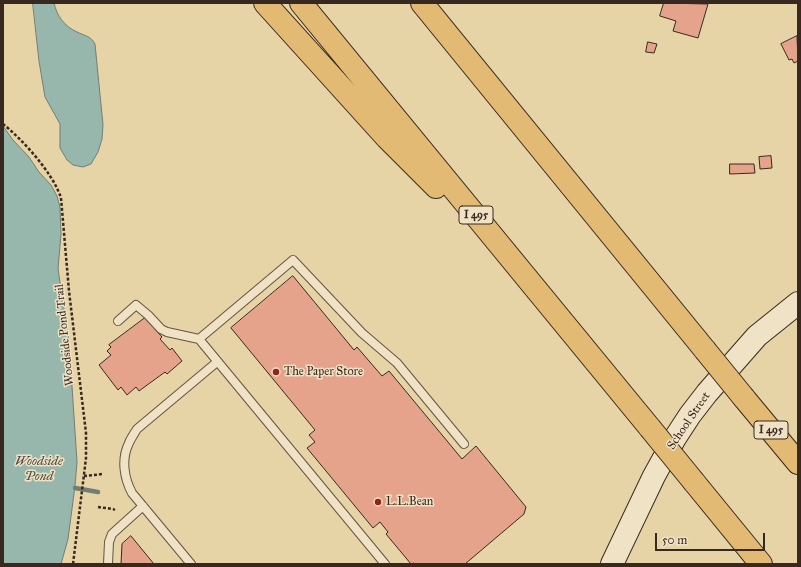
<!DOCTYPE html>
<html>
<head>
<meta charset="utf-8">
<style>
	body { margin:0 }
	#map { position:relative; width:801px; height:567px; overflow:hidden; background:#e6d3a6; font-family:"IM FELL Great Primer",serif }
	canvas { display:block }
	.frame { position:absolute; inset:0; border:4px solid #382920; pointer-events:none }
	.scale { position:absolute; left:655px; top:533px; width:110px; height:18px; box-sizing:border-box; border:2px solid #382920; border-top:0; padding-left:5px; font-size:12px; line-height:14px; white-space:nowrap; color:#382920; -webkit-text-stroke:3px #efe2c5; paint-order:stroke }
</style>
</head>
<body>
<div id="map">
<canvas width="801" height="567"></canvas>
<div class="frame"></div>
<div class="scale">50 m</div>
</div>
<script>
const g = document.querySelector('canvas').getContext('2d');
g.lineJoin = 'round';
function paint(path, color) {
  g.fillStyle = color;
  g.fill(path, 'evenodd');
}
function strokePath(path, color, width, dash) {
  g.strokeStyle = color;
  g.lineWidth = width;
  g.lineCap = dash ? 'butt' : 'round';
  g.setLineDash(dash || []);
  g.stroke(path);
}
function drawText(font, color, halo, rows, align = 'center') {
  g.font = font + ' "IM FELL Great Primer",serif';
  g.lineWidth = 3;
  g.setLineDash([]);
  g.textBaseline = 'middle';
  g.strokeStyle = halo;
  g.fillStyle = color;
  for (const [text, x, y, turn = 0] of rows) {
    g.save();
    g.translate(x, y);
    g.rotate((+turn || 0) * Math.PI / 180);
    g.textAlign = isNaN(turn) ? turn : align;
    if (halo) g.strokeText(text, 0, 0);
    g.fillText(text, 0, 0);
    g.restore();
  }
}
const water = new Path2D(`
	M 33,3 L 54,3 C 57,16 64,26 77,32 C 85,36 91,36 95,44 L 103,125 L 102,139 L 98,152 L 91,164 L 83,167 L 73,165 L 67,160 L 60,148 L 60,124 L 45,97 L 39,61 Z
	M 3,126 L 13,140 L 29,157 L 39,172 L 51,185 L 57,196 L 60,207 L 61,234 L 58,269 L 69,341 L 77,462 L 75,486 L 68,539 L 61,564 L 3,564 Z`);
const stream = new Path2D(`
	M 75,488 L 98,492`);
const building = new Path2D(`
	M 664,3 L 708,4 L 698,38 L 673,31 L 676,21 L 660,16 Z
	M 797,36 L 798,61 L 794,63 L 792,59 L 789,60 L 781,44 Z
	M 648,42 L 657,44 L 654,53 L 646,52 Z
	M 771,156 L 772,168 L 760,169 L 759,157 Z
	M 730,164 L 754,164 L 755,173 L 730,174 Z
	M 293,276 L 354,350 L 357,347 L 382,376 L 389,371 L 462,459 L 476,446 L 526,507 L 524,514 L 465,564 L 415,564 L 414,563 L 411,564 L 386,534 L 388,532 L 380,522 L 373,528 L 307,448 L 315,442 L 309,435 L 315,430 L 231,328 Z
	M 145,318 L 162,337 L 160,339 L 170,350 L 172,348 L 182,361 L 167,374 L 165,372 L 139,391 L 136,387 L 127,395 L 121,387 L 118,390 L 99,365 L 111,355 L 107,351 L 111,347 L 109,345 Z
	M 131,536 L 154,564 L 121,564 L 122,544 Z`);
const path = new Path2D(`
	M 3,124 C 23,140 53,173 61,198 L 69,291 L 86,433 L 86,458 L 73,564
	M 84,476 L 103,474
	M 98,507 L 113,509 L 115,510`);
const lane = new Path2D(`
	M 118,321 L 136,305 L 148,315 L 161,329 L 167,332 L 199,339
	M 108,564 L 109,542 L 112,534 L 143,506
	M 191,564 L 132,493 C 124,478 121,459 129,443 C 131,438 134,434 137,429 L 217,362
	M 385,564 L 199,339 L 293,260 L 362,333 L 397,363 L 464,444`);
const secondary = new Path2D(`
	M 612,564 L 654,476 L 675,438 L 690,415 L 707,393 L 757,336 L 798,303`);
const highway = new Path2D(`
	M 265,3 L 387,138 L 436,187
	M 301,3 L 650,428
	M 422,3 L 705,350
	M 744,398 L 798,463
	M 694,482 L 761,564`);
const highwayBridge = new Path2D(`
	M 705,350 L 744,398
	M 650,428 L 694,482`);
const markers = [
	[276,372,4,"#8f2418"],
	[378,502,4,"#8f2418"]
];
const shields = [
	[476,215,34],
	[771,430,34]
];
const shieldNames = [
	["I 495",476,215],
	["I 495",771,430]
];
const streetNames = [
	["Woodside Pond Trail",65,335,-96],
	["School Street",689,421,-56]
];
const poiNames = [
	["The Paper Store",284,372],
	["L.L.Bean",386,502]
];
const waterNames = [
	["Woodside",39,462],
	["Pond",39,477]
];
paint(water, '#97b7ad');
strokePath(water, '#717e75', 1);
strokePath(stream, '#717e75', 4.5);
paint(building, '#e6a38c');
strokePath(building, '#382920', 1);
strokePath(lane, '#645442', 10);
strokePath(secondary, '#382920', 24);
strokePath(highway, '#382920', 24);
strokePath(path, '#382920', 2.5, [3, 2]);
strokePath(lane, '#efe2c5', 8);
strokePath(secondary, '#efe2c5', 22);
strokePath(highway, '#e3ba73', 22);
strokePath(highwayBridge, '#382920', 24, []);
strokePath(highwayBridge, '#e3ba73', 22);
for (const [x, y, r, color] of markers) {
  const dot = new Path2D();
  dot.arc(x, y, r, 0, 2 * Math.PI);
  g.fillStyle = color;
  g.fill(dot);
  strokePath(dot, '#efe2c5', 1.5);
}
for (const [x, y, w] of shields) {
  const box = new Path2D();
  box.roundRect(x - w / 2, y - 9, w, 18, 3);
  g.fillStyle = '#efe2c5';
  g.fill(box);
  strokePath(box, '#382920', 1);
}
drawText('bold 11px', '#382920', null, shieldNames);
drawText('12px', '#382920', '#efe2c5', streetNames);
drawText('12px', '#382920', '#efe2c5', poiNames, 'left');
drawText('italic 13px', '#504c43', '#efe2c5', waterNames);
</script>
</body>
</html>
